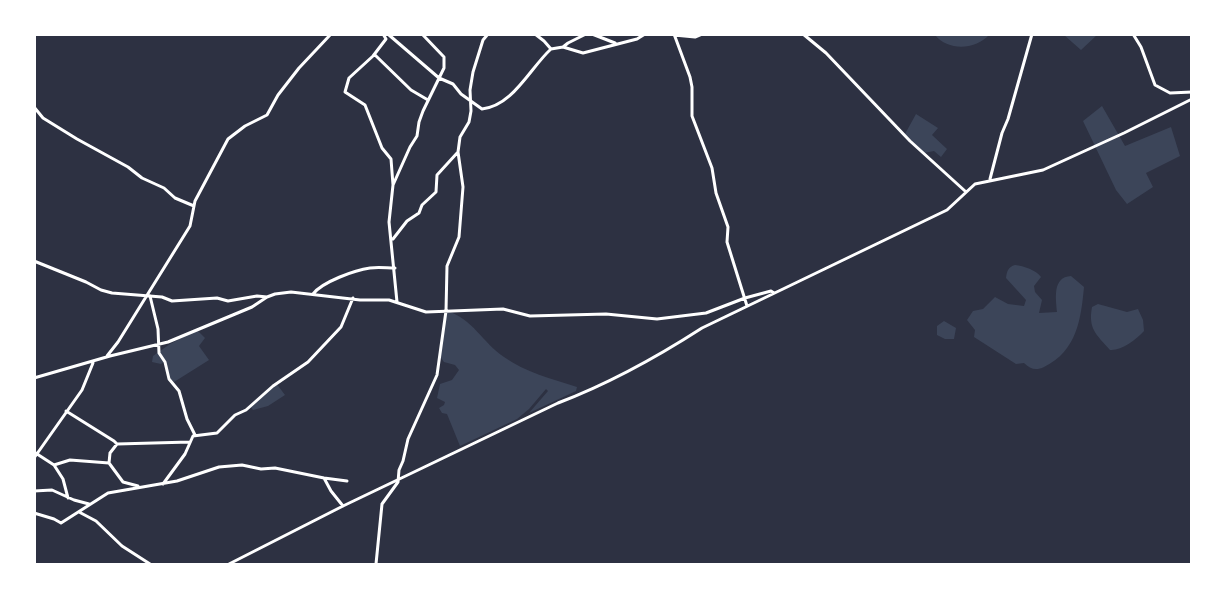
<!DOCTYPE html>
<html>
<head>
<meta charset="utf-8">
<style>
	body { margin:0 }
	#map { position:relative; width:1226px; height:599px; overflow:hidden; background:#2d3142; font-family:"Public Sans",sans-serif }
	canvas { display:block }
	.frame { position:absolute; inset:0; border:36px solid #fff; pointer-events:none }
</style>
</head>
<body>
<div id="map">
<canvas width="1226" height="599"></canvas>
<div class="frame"></div>
</div>
<script>
const g = document.querySelector('canvas').getContext('2d');
g.lineJoin = 'round';
function paint(path, color) {
  g.fillStyle = color;
  g.fill(path, 'evenodd');
}
function strokePath(path, color, width, dash) {
  g.strokeStyle = color;
  g.lineWidth = width;
  g.lineCap = dash ? 'butt' : 'round';
  g.setLineDash(dash || []);
  g.stroke(path);
}
const green = new Path2D(`
	M 935,35 L 935,34 L 989,35 C 975,50 948,51 935,35 Z
	M 1064,35 L 1097,35 L 1081,50 Z
	M 1102,106 L 1125,146 L 1171,127 L 1180,156 L 1146,173 L 1153,187 L 1127,204 L 1116,190 L 1083,121 Z
	M 916,114 L 938,128 L 932,135 L 947,149 L 941,157 L 934,151 L 924,153 L 905,134 Z
	M 1015,265 C 1024,266 1036,270 1041,277 L 1034,286 L 1035,292 L 1042,300 L 1039,313 L 1057,312 C 1056,299 1052,277 1071,276 L 1084,287 C 1081,319 1077,351 1044,367 C 1036,371 1030,369 1024,363 L 1016,364 L 974,337 L 975,330 L 967,320 L 973,311 L 983,309 L 995,297 L 1008,304 L 1024,306 L 1026,300 L 1006,278 C 1007,271 1008,267 1015,265 Z
	M 1098,304 L 1127,312 L 1138,309 L 1143,320 L 1144,331 C 1136,340 1121,351 1110,350 C 1096,334 1088,329 1092,307 Z
	M 447,311 C 472,318 483,343 504,357 C 525,372 552,379 577,387 L 576,391 L 529,413 L 548,391 L 546,389 L 529,409 L 517,419 L 460,446 L 447,414 L 442,413 L 439,408 L 444,405 L 445,402 L 437,398 L 440,384 L 452,380 L 459,370 L 455,365 L 444,362 L 439,355 Z
	M 944,321 L 956,328 L 954,339 L 945,339 L 937,335 L 937,326 Z
	M 197,330 L 205,338 L 199,346 L 209,360 L 174,382 L 170,379 L 165,361 L 161,364 L 152,362 L 153,356 L 170,344 Z
	M 276,383 L 285,395 L 268,406 L 253,410 L 250,406 Z`);
const minor = new Path2D(`
	M 383,34 L 386,39 L 373,56 L 349,78 L 345,92 L 365,105 L 382,148 L 391,159 L 393,185 L 389,222 L 397,302
	M 535,34 L 544,41 L 551,49 L 563,47 L 583,53 L 637,39 L 645,34
	M 592,34 L 615,43
	M 674,34 L 690,77 L 692,87 L 692,116 L 712,168 L 716,193 L 728,227 L 727,242 L 747,306
	M 803,34 L 826,53 L 910,141 L 965,191
	M 1133,34 L 1141,47 L 1155,85 L 1170,93 L 1192,92
	M 389,35 L 439,78 L 453,84 L 461,94 L 482,109 C 513,106 530,68 551,49
	M 674,35 L 695,37 L 702,34
	M 563,47 L 568,43 L 586,34
	M 375,55 L 411,90 L 428,100
	M 34,107 L 43,118 L 77,139 L 128,167 L 142,178 L 164,188 L 175,198 L 194,206
	M 990,179 L 1002,133 L 1008,119 L 1032,34
	M 393,185 L 410,147 L 417,136 L 419,122 L 423,111 L 444,68 L 444,57 L 422,34
	M 393,239 L 407,221 L 419,213 L 422,205 L 436,192 L 437,175 L 458,152
	M 34,261 L 86,282 L 101,290 L 112,293 L 162,297 L 172,301 L 217,298 L 228,301 L 257,296 L 267,297
	M 313,294 C 322,282 355,270 370,268 C 378,267 387,268 395,268
	M 150,296 L 158,329 L 159,353 L 165,362 L 169,379 L 179,391 L 187,419 L 195,435
	M 107,356 L 118,342 L 190,226 L 195,201 L 228,139 L 245,126 L 267,115 L 278,95 L 299,68 L 331,34
	M 34,378 L 110,356 L 168,342 L 252,307 L 267,297 L 275,294 L 291,292 L 360,300 L 389,300 L 426,312 L 503,309 L 530,316 L 606,314 L 657,319 L 706,313 L 745,298 L 771,291 L 774,293
	M 66,411 L 114,441 L 117,444 L 110,453 L 109,463 L 123,482 L 138,486
	M 117,444 L 190,442
	M 34,452 L 54,465 L 70,460 L 109,463
	M 34,458 L 82,390 L 93,363
	M 54,465 L 63,479 L 68,498
	M 324,478 L 331,491 L 343,506
	M 163,484 L 185,454 L 193,436 L 217,433 L 235,415 L 246,410 L 273,386 L 308,362 L 341,327 L 353,298
	M 34,491 L 52,490 L 74,500 L 89,504
	M 79,512 L 96,521 L 122,546 L 150,564
	M 34,513 L 54,519 L 61,523 L 108,493 L 177,481 L 219,467 L 242,465 L 261,469 L 275,468 L 324,478 L 347,481
	M 229,564 L 343,506 L 558,403 C 608,384 657,357 702,328 L 947,210 L 975,184 L 1043,170 L 1124,133 L 1192,99
	M 376,564 L 382,504 L 398,482 L 399,470 L 403,461 L 408,439 L 437,375 L 446,311 L 447,266 L 459,237 L 463,187 L 458,152 L 460,137 L 469,122 L 471,111 L 470,90 L 473,72 L 483,40 L 488,34`);
paint(green, '#3c4559');
strokePath(minor, '#fff', 3);
</script>
</body>
</html>
